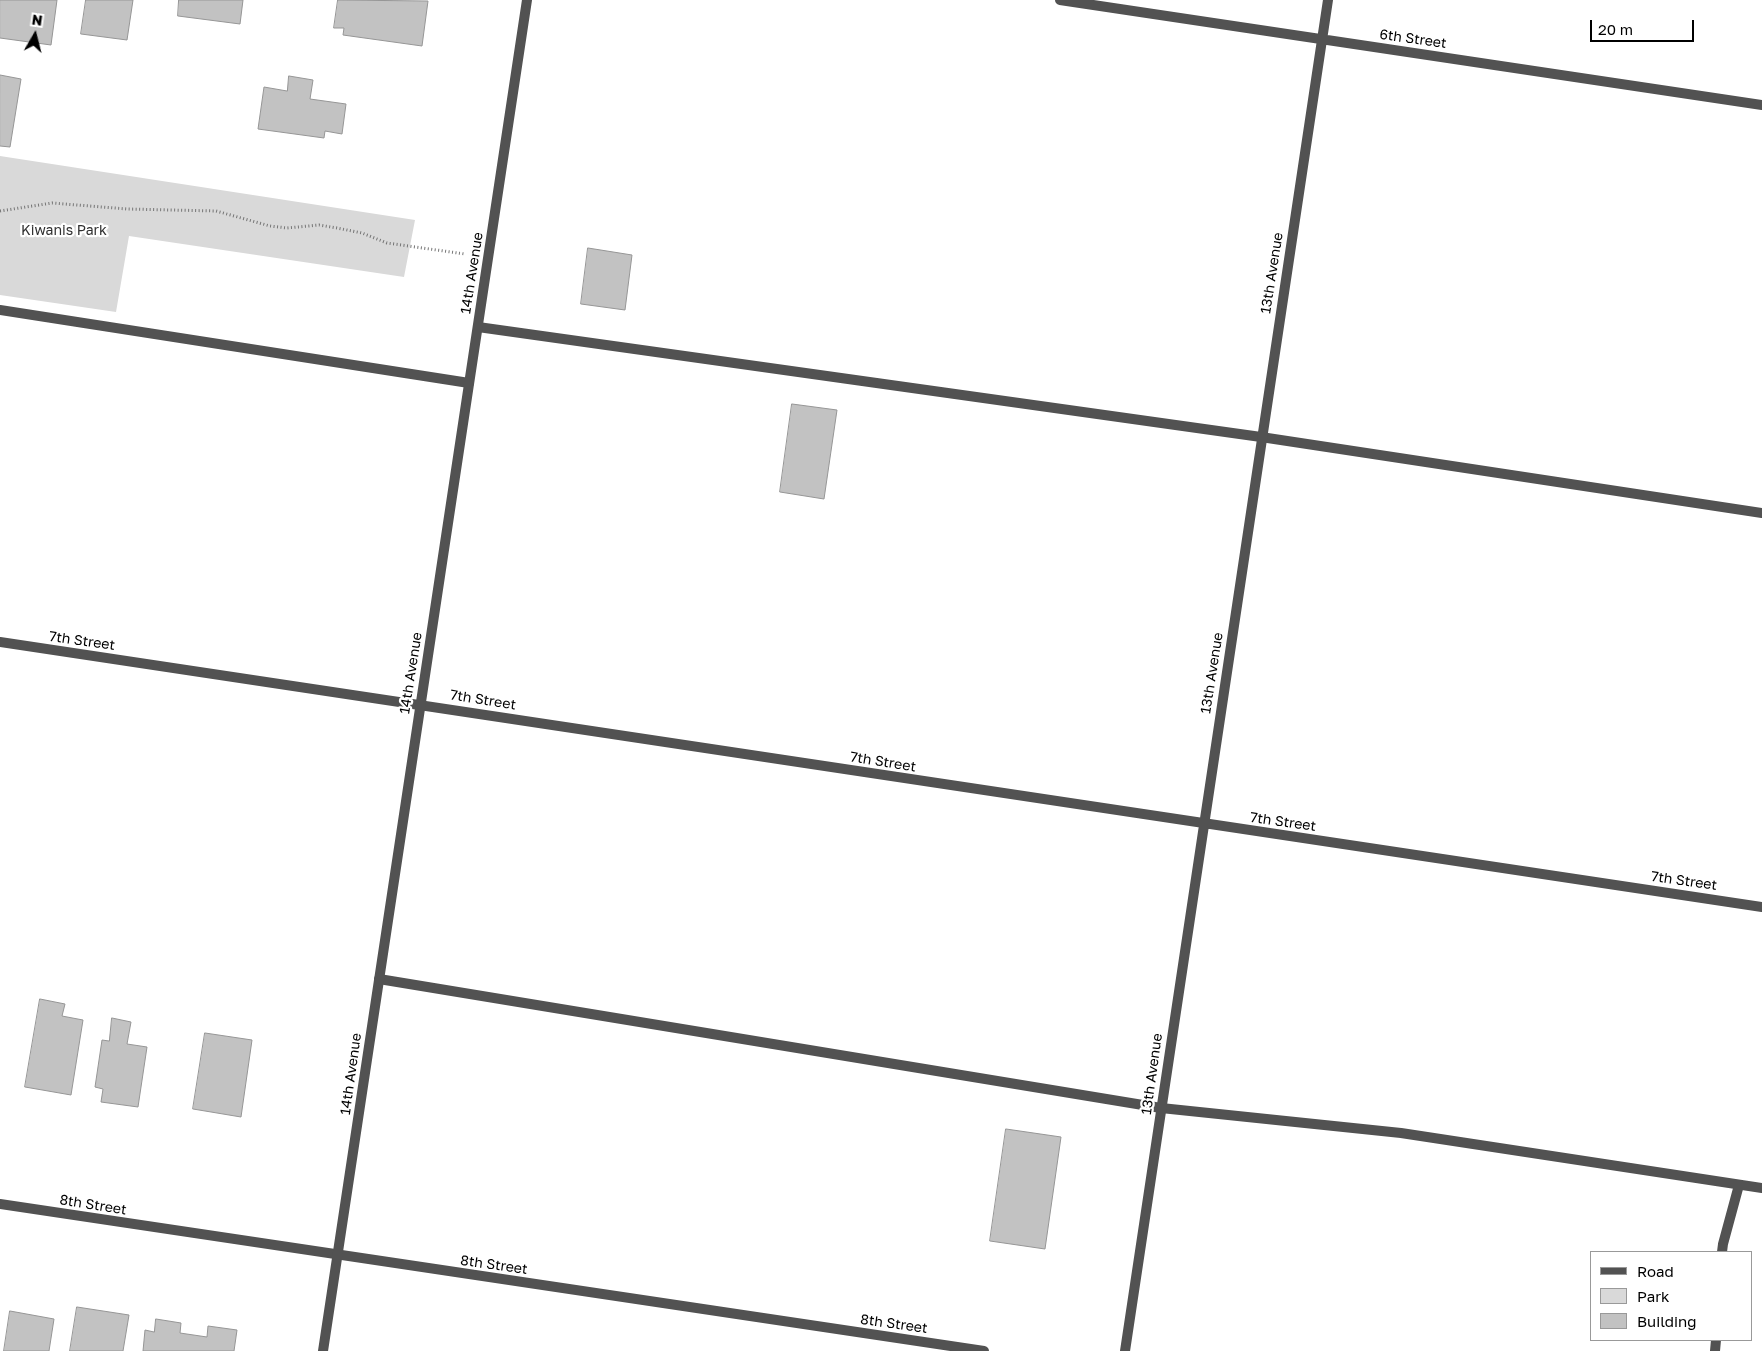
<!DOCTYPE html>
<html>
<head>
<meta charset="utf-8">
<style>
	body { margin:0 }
	#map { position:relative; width:1762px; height:1351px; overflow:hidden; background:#fff; font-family:"Golos Text",sans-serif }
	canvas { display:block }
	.legend { position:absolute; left:1590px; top:1251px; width:162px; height:90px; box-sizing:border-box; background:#fff; border:1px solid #999; margin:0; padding:6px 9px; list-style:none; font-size:15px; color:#000 }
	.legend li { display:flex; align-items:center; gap:10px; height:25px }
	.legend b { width:25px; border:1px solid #999 }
	.north { position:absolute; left:10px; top:10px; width:50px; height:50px; -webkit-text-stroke:4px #fff; paint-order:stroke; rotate:8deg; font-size:14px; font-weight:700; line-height:20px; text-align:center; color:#000 }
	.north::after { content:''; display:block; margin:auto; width:18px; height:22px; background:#000; clip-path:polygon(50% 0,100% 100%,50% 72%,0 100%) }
	.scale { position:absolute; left:1590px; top:20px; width:104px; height:22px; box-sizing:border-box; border:2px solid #000; border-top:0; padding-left:6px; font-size:15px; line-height:18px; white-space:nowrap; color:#000; -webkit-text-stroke:4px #fff; paint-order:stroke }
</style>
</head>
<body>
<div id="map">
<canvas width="1762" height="1351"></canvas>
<ul class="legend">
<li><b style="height:6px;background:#525252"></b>Road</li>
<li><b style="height:14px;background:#d9d9d9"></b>Park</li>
<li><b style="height:14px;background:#c2c2c2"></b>Building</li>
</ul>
<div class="north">N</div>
<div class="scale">20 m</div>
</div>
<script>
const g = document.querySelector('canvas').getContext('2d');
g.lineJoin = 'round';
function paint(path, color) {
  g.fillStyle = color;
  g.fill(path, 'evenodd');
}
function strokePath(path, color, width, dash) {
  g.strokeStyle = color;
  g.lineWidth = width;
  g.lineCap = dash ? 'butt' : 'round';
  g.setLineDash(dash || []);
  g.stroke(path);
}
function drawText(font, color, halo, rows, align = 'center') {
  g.font = font + ' "Golos Text",sans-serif';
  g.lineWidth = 4.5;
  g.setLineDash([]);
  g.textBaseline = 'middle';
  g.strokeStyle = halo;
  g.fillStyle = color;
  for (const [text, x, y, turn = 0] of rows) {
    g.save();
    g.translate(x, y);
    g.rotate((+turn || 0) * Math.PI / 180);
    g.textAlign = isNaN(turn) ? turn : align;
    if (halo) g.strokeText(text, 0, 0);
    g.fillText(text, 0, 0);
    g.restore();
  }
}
const green = new Path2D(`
	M 0,156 L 415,220 L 404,277 L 129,236 L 116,312 L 0,295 Z`);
const building = new Path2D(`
	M 0,0 L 57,0 L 51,45 L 0,38 Z
	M 86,0 L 133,0 L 127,40 L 81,34 Z
	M 179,0 L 243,0 L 240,24 L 178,16 Z
	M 338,0 L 428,1 L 422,46 L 343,35 L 344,28 L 334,28 Z
	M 0,75 L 21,79 L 10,147 L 0,146 Z
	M 289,76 L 313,80 L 310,99 L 346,104 L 342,134 L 325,131 L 324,138 L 258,129 L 264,87 L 287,91 Z
	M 588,248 L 632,255 L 625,310 L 581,304 Z
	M 792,404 L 837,410 L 824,499 L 780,492 Z
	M 40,999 L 65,1004 L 62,1016 L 83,1020 L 71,1095 L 25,1087 Z
	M 112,1018 L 131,1022 L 127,1044 L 147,1047 L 138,1107 L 101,1102 L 103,1089 L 95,1087 L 102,1040 L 109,1041 Z
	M 205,1033 L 252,1040 L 241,1117 L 193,1109 Z
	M 1006,1129 L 1061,1137 L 1045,1249 L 990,1241 Z
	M 77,1307 L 129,1315 L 123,1351 L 70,1351 Z
	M 10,1311 L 54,1319 L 49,1351 L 4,1351 Z
	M 156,1319 L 181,1323 L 180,1333 L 207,1337 L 208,1326 L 237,1330 L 234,1351 L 143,1351 L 145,1330 L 154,1332 Z`);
const path = new Path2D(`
	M 0,211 L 52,203 L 127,209 L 216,211 L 270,226 L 287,228 L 319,225 L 337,228 L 362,233 L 387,243 L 465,254`);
const service = new Path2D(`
	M 0,310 L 469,383
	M 478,327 L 1261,437 L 1762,513
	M 379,979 L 1161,1108 L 1401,1133 L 1762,1188
	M 1722,1252 L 1723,1244 L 1739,1185
	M 1715,1351 L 1716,1340`);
const minor = new Path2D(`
	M 1060,0 L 1762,105
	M 0,642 C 587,730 1174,820 1762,907
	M 0,1204 L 984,1351
	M 1125,1351 L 1328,0`);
const tertiary = new Path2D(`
	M 323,1351 L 527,0`);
const streetNames = [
	["6th Street",1413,39,8],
	["14th Avenue",472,273,-81],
	["13th Avenue",1272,273,-81],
	["7th Street",82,641,8],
	["14th Avenue",411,673,-81],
	["13th Avenue",1212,673,-81],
	["7th Street",483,700,9],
	["7th Street",883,762,9],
	["7th Street",1283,822,8],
	["7th Street",1684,881,8],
	["14th Avenue",351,1074,-82],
	["13th Avenue",1152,1074,-82],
	["8th Street",93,1205,9],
	["8th Street",494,1265,8],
	["8th Street",894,1324,8]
];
const parkNames = [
	["Kiwanis Park",64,231]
];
paint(green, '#d9d9d9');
paint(building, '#c2c2c2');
strokePath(building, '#969696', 1);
strokePath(path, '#747474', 3, [1, 2.5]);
strokePath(service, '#525252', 10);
strokePath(minor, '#525252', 10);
strokePath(tertiary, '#525252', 10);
drawText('14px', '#000', '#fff', streetNames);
drawText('14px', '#303030', '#fff', parkNames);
</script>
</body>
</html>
